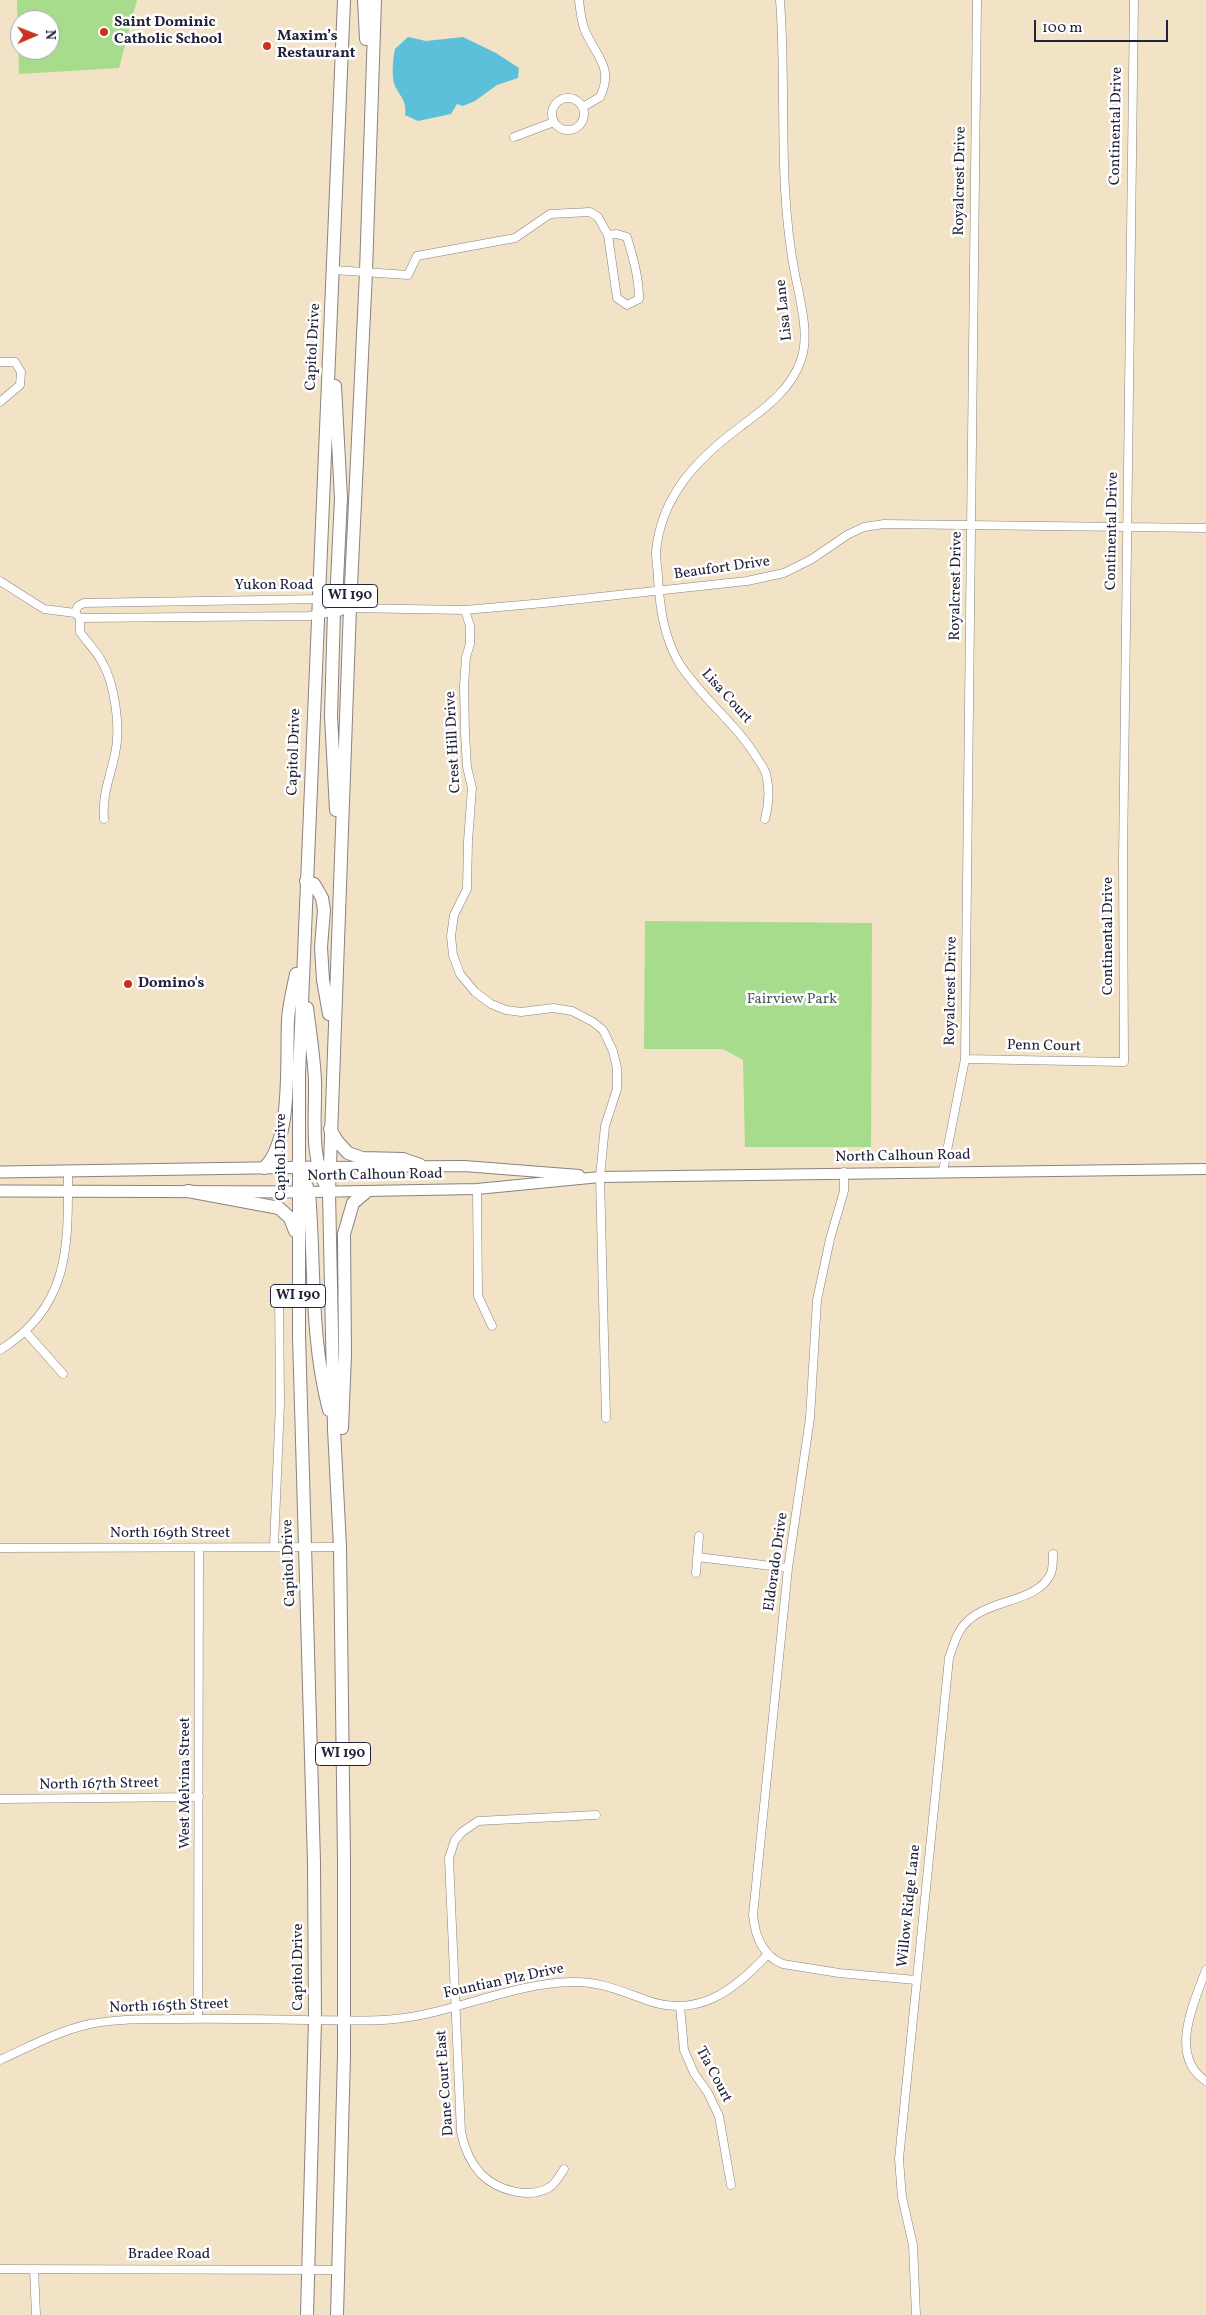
<!DOCTYPE html>
<html>
<head>
<meta charset="utf-8">
<style>
	body { margin:0 }
	#map { position:relative; width:1206px; height:2315px; overflow:hidden; background:#f2e2c6; font-family:Vollkorn,serif }
	canvas { display:block }
	.north { position:absolute; left:10px; top:10px; width:50px; height:50px; box-sizing:border-box; background:#fff; border:1px solid #a7a7b1; border-radius:50%; rotate:89deg; font-size:14px; font-weight:700; line-height:20px; text-align:center; color:#22223b }
	.north::after { content:''; display:block; margin:auto; width:18px; height:22px; background:#c8321e; clip-path:polygon(50% 0,100% 100%,50% 72%,0 100%) }
	.scale { position:absolute; left:1034px; top:20px; width:134px; height:22px; box-sizing:border-box; border:2px solid #22223b; border-top:0; padding-left:6px; font-size:15px; line-height:18px; white-space:nowrap; color:#22223b; -webkit-text-stroke:4px #fff; paint-order:stroke }
</style>
</head>
<body>
<div id="map">
<canvas width="1206" height="2315"></canvas>
<div class="north">N</div>
<div class="scale">100 m</div>
</div>
<script>
const g = document.querySelector('canvas').getContext('2d');
g.lineJoin = 'round';
function paint(path, color) {
  g.fillStyle = color;
  g.fill(path, 'evenodd');
}
function strokePath(path, color, width, dash) {
  g.strokeStyle = color;
  g.lineWidth = width;
  g.lineCap = dash ? 'butt' : 'round';
  g.setLineDash(dash || []);
  g.stroke(path);
}
function drawText(font, color, halo, rows, align = 'center') {
  g.font = font + ' Vollkorn,serif';
  g.lineWidth = 5;
  g.setLineDash([]);
  g.textBaseline = 'middle';
  g.strokeStyle = halo;
  g.fillStyle = color;
  for (const [text, x, y, turn = 0] of rows) {
    g.save();
    g.translate(x, y);
    g.rotate((+turn || 0) * Math.PI / 180);
    g.textAlign = isNaN(turn) ? turn : align;
    if (halo) g.strokeText(text, 0, 0);
    g.fillText(text, 0, 0);
    g.restore();
  }
}
const green = new Path2D(`
	M 17,0 L 137,0 L 119,68 L 19,74 ZM 20,20 L 50,20 L 50,50 L 20,50 Z
	M 645,921 L 872,923 L 871,1147 L 745,1147 L 743,1060 L 723,1049 L 644,1049 Z`);
const water = new Path2D(`
	M 408,37 L 426,41 L 463,37 L 496,53 L 519,68 L 518,78 L 497,85 L 475,101 L 463,106 L 457,104 L 451,114 L 418,121 L 405,115 C 407,101 401,98 395,86 C 391,77 393,59 395,49 Z`);
const minor = new Path2D(`
	M 579,0 C 580,9 581,19 584,28 C 594,55 615,66 600,97 L 583,107
	M552 114a16 16 0 1 1 32 0a16 16 0 1 1-32 0Z
	M 514,137 L 554,122
	M 334,270 L 408,275 L 417,256 L 515,238 L 550,214 L 590,212 L 598,217 L 608,235 L 617,298 L 627,305 L 639,299 C 639,277 633,258 627,237 L 617,234 L 608,235
	M 0,362 L 15,362 L 21,372 L 20,385 L 0,402
	M 0,581 L 44,609 L 75,613 L 80,618 L 309,616 L 337,611
	M 348,608 L 465,610 L 544,603 L 747,581 L 784,573 L 812,559 L 847,535 L 864,527 L 884,524 L 1206,528
	M 465,610 L 470,626 L 470,644 L 466,657 L 464,686 L 465,733 L 467,767 L 472,788 L 468,841 L 467,889 L 454,915 L 451,936 L 453,955 L 460,974 L 475,992 L 491,1004 L 506,1010 L 521,1012 L 553,1008 L 572,1011 L 593,1022 L 603,1030 L 613,1051 L 617,1068 L 617,1089 L 605,1126 L 600,1177 L 606,1418
	M 75,613 L 78,606 L 84,603 L 322,599
	M 80,618 L 80,632 C 87,642 95,650 101,660 C 115,683 121,728 115,754 C 110,778 102,794 104,819
	M 765,819 C 769,804 770,790 766,774 C 765,769 760,763 757,758 C 736,723 701,698 679,663 C 664,637 660,609 658,579 C 658,570 656,561 656,552 C 661,496 697,459 740,427 C 764,409 791,390 801,360 C 810,335 800,300 795,274 C 777,182 787,93 780,0
	M 965,1059 L 1124,1062 L 1123,860 L 1134,0
	M 943,1171 L 965,1059 L 977,0
	M 844,1172 L 844,1191 L 830,1239 L 817,1300 L 810,1418 L 788,1568 L 753,1915 C 755,1936 763,1956 783,1964 L 839,1973 L 916,1980
	M 477,1189 L 478,1296 L 492,1326
	M 25,1331 L 63,1374
	M 0,1350 C 71,1306 68,1245 68,1172
	M 274,1546 L 280,1403 L 279,1292
	M 0,1548 L 340,1547
	M 697,1557 L 788,1568
	M 696,1573 L 699,1536
	M 0,1799 L 199,1797
	M 1206,1970 C 1194,2002 1168,2057 1206,2081
	M 680,2006 L 684,2050 L 694,2073 L 708,2093 L 719,2116 L 731,2185
	M 198,2018 L 199,1548
	M 0,2060 C 29,2047 58,2031 90,2024 C 116,2019 143,2019 170,2019 C 215,2018 261,2019 306,2020 C 336,2020 366,2022 395,2019 C 454,2013 513,1983 572,1982 C 598,1981 621,1991 646,2000 C 698,2019 735,1990 768,1954
	M 564,2169 C 560,2175 556,2183 550,2187 C 529,2200 497,2190 481,2174 C 470,2162 464,2147 461,2132 L 449,1858 L 455,1840 L 462,1832 L 478,1821 L 596,1815
	M 0,2269 L 339,2270
	M 34,2269 L 36,2315
	M 916,2315 L 913,2245 L 902,2197 L 899,2159 L 949,1658 C 954,1644 957,1630 969,1620 C 991,1599 1039,1602 1051,1573 C 1053,1568 1053,1560 1053,1554`);
const tertiary = new Path2D(`
	M 324,1167 L 464,1166 L 579,1175
	M 309,1192 L 477,1189 L 600,1177 L 1206,1169`);
const secondary = new Path2D(`
	M 0,1172 L 318,1167
	M 0,1191 L 307,1192`);
const primary = new Path2D(`
	M 364,0 L 366,39
	M 335,386 L 341,498 L 336,602 L 339,610
	M 331,602 L 334,611 L 331,716 L 336,810
	M 306,881 L 314,884 L 322,898 L 324,910 L 321,947 L 323,980 L 329,1014
	M 307,1008 C 310,1032 314,1057 315,1081 C 316,1118 309,1156 328,1190
	M 330,1129 L 337,1141 L 348,1153 L 362,1158 L 403,1159 L 420,1165
	M 264,1168 C 293,1141 286,1058 288,1020 C 289,1004 293,989 296,974
	M 301,1173 L 309,1192 C 315,1265 310,1338 329,1410
	M 188,1191 L 279,1208 L 290,1218 L 295,1231
	M 342,1428 L 345,1355 L 344,1234 L 353,1203 L 365,1193
	M 307,2315 L 315,2020 L 314,1862 L 299,1335 L 299,1074 L 344,0
	M 337,2315 L 344,2056 L 344,1860 L 340,1547 L 334,1429 L 329,1192 L 350,607 L 366,272 L 375,0`);
const markers = [
	[104,32,5,"#c8321e"],
	[267,46,5,"#c8321e"],
	[128,984,5,"#c8321e"]
];
const shields = [
	[350,596,55],
	[298,1296,55],
	[343,1754,55]
];
const shieldNames = [
	["WI 190",350,596],
	["WI 190",298,1296],
	["WI 190",343,1754]
];
const poiNames = [
	["Saint Dominic",114,23],
	["Catholic School",114,40],
	["Maxim’s",277,37],
	["Restaurant",277,54],
	["Domino's",138,984]
];
const streetNames = [
	["Continental Drive",1117,126,-89],
	["Royalcrest Drive",961,181,-89],
	["Lisa Lane",785,310,-96],
	["Capitol Drive",314,347,-87],
	["Continental Drive",1113,531,-89],
	["Beaufort Drive",722,569,-8],
	["Yukon Road",274,586],
	["Royalcrest Drive",957,586,-89],
	["Lisa Court",726,697,48],
	["Crest Hill Drive",454,742,-93],
	["Capitol Drive",295,752,-88],
	["Continental Drive",1109,936,-90],
	["Royalcrest Drive",952,991,-89],
	["Penn Court",1044,1047,1],
	["Capitol Drive",282,1157,-90],
	["North Calhoun Road",903,1157,-1],
	["North Calhoun Road",375,1176,-1],
	["North 169th Street",170,1534],
	["Eldorado Drive",777,1562,-82],
	["Capitol Drive",290,1563,-92],
	["West Melvina Street",186,1783,-90],
	["North 167th Street",99,1785,-1],
	["Willow Ridge Lane",910,1906,-84],
	["Capitol Drive",299,1967,-90],
	["Fountian Plz Drive",504,1982,-12],
	["North 165th Street",169,2007,-2],
	["Tia Court",713,2075,62],
	["Dane Court East",446,2083,-94],
	["Bradee Road",169,2255]
];
const parkNames = [
	["Fairview Park",792,1000]
];
paint(green, '#a7dc8d');
paint(water, '#5dc0db');
strokePath(minor, '#8a8280', 9);
strokePath(tertiary, '#8a8280', 12);
strokePath(secondary, '#8a8280', 13);
strokePath(primary, '#8a8280', 14);
strokePath(minor, '#fff', 8);
strokePath(tertiary, '#fff', 10);
strokePath(secondary, '#fff', 11);
strokePath(primary, '#fff', 12);
for (const [x, y, r, color] of markers) {
  const dot = new Path2D();
  dot.arc(x, y, r, 0, 2 * Math.PI);
  g.fillStyle = color;
  g.fill(dot);
  strokePath(dot, '#fff', 2);
}
for (const [x, y, w] of shields) {
  const box = new Path2D();
  box.roundRect(x - w / 2, y - 11.5, w, 23, 4);
  g.fillStyle = '#fff';
  g.fill(box);
  strokePath(box, '#22223b', 1);
}
drawText('bold 14px', '#22223b', null, shieldNames);
drawText('bold 15px', '#22223b', '#fff', poiNames, 'left');
drawText('15px', '#22223b', '#fff', streetNames);
drawText('15px', '#4a5a54', '#fff', parkNames);
</script>
</body>
</html>
